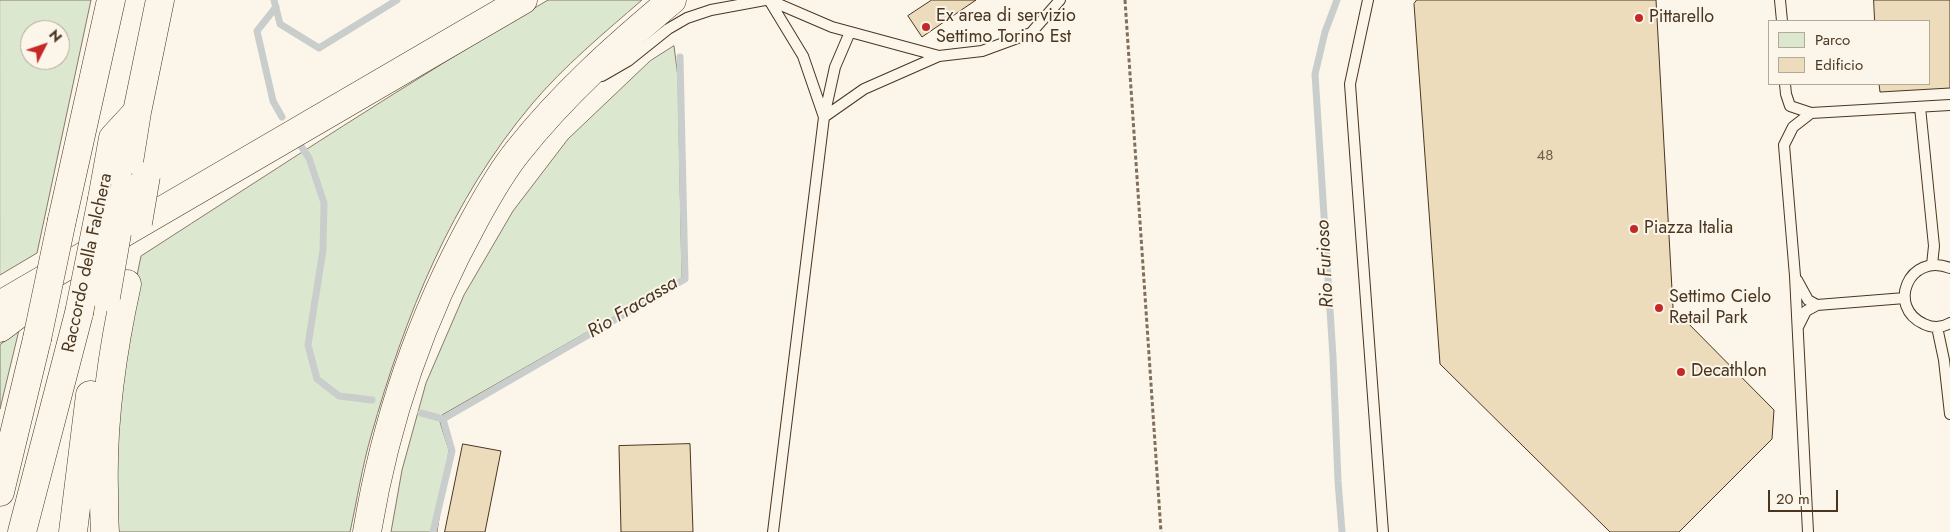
<!DOCTYPE html>
<html>
<head>
<meta charset="utf-8">
<style>
	body { margin:0 }
	#map { position:relative; width:1950px; height:532px; overflow:hidden; background:#fbf6e9; font-family:Jost,sans-serif }
	canvas { display:block }
	.legend { position:absolute; left:1768px; top:20px; width:162px; height:65px; box-sizing:border-box; background:#fbf6e9; border:1px solid #b4a999; margin:0; padding:6px 9px; list-style:none; font-size:15px; color:#4a3520 }
	.legend li { display:flex; align-items:center; gap:10px; height:25px }
	.legend b { width:25px; border:1px solid #b4a999 }
	.north { position:absolute; left:20px; top:20px; width:50px; height:50px; box-sizing:border-box; background:#fbf6e9; border:1px solid #b4a999; border-radius:50%; rotate:49deg; font-size:14px; font-weight:700; line-height:20px; text-align:center; color:#4a3520 }
	.north::after { content:''; display:block; margin:auto; width:18px; height:22px; background:#c62828; clip-path:polygon(50% 0,100% 100%,50% 72%,0 100%) }
	.scale { position:absolute; left:1768px; top:490px; width:70px; height:22px; box-sizing:border-box; border:2px solid #4a3520; border-top:0; padding-left:6px; font-size:15px; line-height:18px; white-space:nowrap; color:#4a3520; -webkit-text-stroke:4px #fbf6e9; paint-order:stroke }
</style>
</head>
<body>
<div id="map">
<canvas width="1950" height="532"></canvas>
<ul class="legend">
<li><b style="height:14px;background:#dce7d0"></b>Parco</li>
<li><b style="height:14px;background:#ecdcbc"></b>Edificio</li>
</ul>
<div class="north">N</div>
<div class="scale">20 m</div>
</div>
<script>
const g = document.querySelector('canvas').getContext('2d');
g.lineJoin = 'round';
function paint(path, color) {
  g.fillStyle = color;
  g.fill(path, 'evenodd');
}
function strokePath(path, color, width, dash) {
  g.strokeStyle = color;
  g.lineWidth = width;
  g.lineCap = dash ? 'butt' : 'round';
  g.setLineDash(dash || []);
  g.stroke(path);
}
function drawText(font, color, halo, rows, align = 'center') {
  g.font = font + ' Jost,sans-serif';
  g.lineWidth = 4;
  g.setLineDash([]);
  g.textBaseline = 'middle';
  g.strokeStyle = halo;
  g.fillStyle = color;
  for (const [text, x, y, turn = 0] of rows) {
    g.save();
    g.translate(x, y);
    g.rotate((+turn || 0) * Math.PI / 180);
    g.textAlign = isNaN(turn) ? turn : align;
    if (halo) g.strokeText(text, 0, 0);
    g.fillText(text, 0, 0);
    g.restore();
  }
}
const green = new Path2D(`
	M 0,0 L 91,0 L 37,253 L 0,275 ZM 30,30 L 60,30 L 60,60 L 30,60 Z
	M 548,0 L 642,0 C 604,33 564,66 532,104 C 451,200 405,316 371,436 C 362,467 357,500 350,532 L 117,532 L 114,472 L 122,348 L 141,256 C 276,169 410,81 548,0 Z
	M 674,46 L 678,77 L 682,278 L 442,415 L 440,422 L 449,450 L 437,532 L 391,532 L 402,470 L 426,383 L 464,295 L 513,211 L 568,139 L 650,61 Z
	M 19,330 L 0,409 L 0,345 Z`);
const stream = new Path2D(`
	M 274,0 L 280,24 L 319,48 L 397,0
	M 1337,0 L 1325,32 L 1315,74 L 1333,357 L 1338,481 L 1342,532
	M 276,7 L 257,31 L 273,101 L 282,117
	M 299,143 L 309,158 L 324,203 L 323,250 L 308,345 L 317,379 L 339,396 L 372,400
	M 421,413 L 443,419 L 452,451 L 433,532
	M 443,419 L 685,279 L 680,57`);
const building = new Path2D(`
	M 932,0 L 976,0 L 922,37 L 908,16 Z
	M 1417,0 L 1656,0 L 1673,308 L 1774,410 L 1772,439 L 1679,532 L 1610,532 L 1440,364 L 1414,4 Z
	M 1874,0 L 1950,0 L 1950,88 L 1880,92 L 1879,84 L 1929,84 L 1929,21 L 1875,21 Z
	M 463,444 L 501,451 L 485,532 L 445,532 Z
	M 690,444 L 693,532 L 621,532 L 619,446 Z`);
const path = new Path2D(`
	M 1125,0 L 1161,532`);
const lane = new Path2D(`
	M 769,0 L 832,27 L 939,56 L 982,51 L 1031,33 L 1060,0
	M 769,0 L 803,56 L 824,117 L 864,89 L 939,56
	M 1368,0 L 1350,84 L 1383,532
	M 1780,0 L 1782,21
	M 602,76 L 628,61 L 668,29 L 687,18 L 711,10 L 765,0
	M 1785,84 L 1786,94 L 1790,106 L 1811,113 L 1950,105
	M 1920,107 L 1934,246 L 1932,265
	M 1950,268 C 1909,252 1886,307 1924,324 C 1932,328 1942,328 1950,323
	M 1797,280 L 1808,300 L 1817,305
	M 1798,327 L 1806,311 L 1817,305 L 1905,298
	M 1937,327 L 1944,360 L 1950,414
	M 773,532 L 824,117 L 835,67 L 850,32
	M 1808,532 L 1795,276 L 1784,145 L 1793,127 L 1811,113`);
const highway = new Path2D(`
	M 125,187 L 137,112 L 160,0
	M 102,199 L 113,138 L 137,112
	M 62,220 L 111,0
	M 0,305 L 523,0
	M 0,328 L 34,302
	M 0,492 L 37,339
	M 22,532 L 79,313
	M 73,532 L 90,395
	M 105,532 C 104,518 104,504 104,490 C 102,420 112,352 127,284
	M 367,532 C 385,424 421,317 474,221 C 487,197 501,172 518,151 C 563,94 617,46 672,0`);
const highwayBridge = new Path2D(`
	M 138,223 L 146,176
	M 106,297 L 125,187
	M 79,313 L 102,199
	M 37,339 L 62,220`);
const markers = [
	[1639,18,5,"#c62828"],
	[926,27,5,"#c62828"],
	[1634,229,5,"#c62828"],
	[1659,308,5,"#c62828"],
	[1681,372,5,"#c62828"]
];
const numberNames = [
	["48",1545,156]
];
const poiNames = [
	["Ex area di servizio",936,17],
	["Settimo Torino Est",936,38],
	["Pittarello",1649,18],
	["Piazza Italia",1644,229],
	["Settimo Cielo",1669,298],
	["Retail Park",1669,319],
	["Decathlon",1691,372]
];
const streetNames = [
	["Raccordo della Falchera",88,263,-78]
];
const waterNames = [
	["Rio Furioso",1326,264,-93],
	["Rio Fracassa",633,308,-31]
];
paint(green, '#dce7d0');
strokePath(green, '#887966', 1);
strokePath(stream, '#c9cecd', 7);
paint(building, '#ecdcbc');
strokePath(building, '#4a3520', 1);
strokePath(lane, '#4a3520', 12);
strokePath(highway, '#4a3520', 29);
strokePath(path, '#7f6f5c', 3, [4, 2.5]);
strokePath(lane, '#fbf6e9', 10);
strokePath(highway, '#fbf6e9', 28);
strokePath(highwayBridge, '#4a3520', 29, []);
strokePath(highwayBridge, '#fbf6e9', 28);
for (const [x, y, r, color] of markers) {
  const dot = new Path2D();
  dot.arc(x, y, r, 0, 2 * Math.PI);
  g.fillStyle = color;
  g.fill(dot);
  strokePath(dot, '#fbf6e9', 2);
}
drawText('15px', '#725f47', null, numberNames);
drawText('18px', '#4a3520', '#fbf6e9', poiNames, 'left');
drawText('18px', '#4a3520', '#fbf6e9', streetNames);
drawText('italic 19px', '#4a3520', '#fbf6e9', waterNames);
</script>
</body>
</html>
